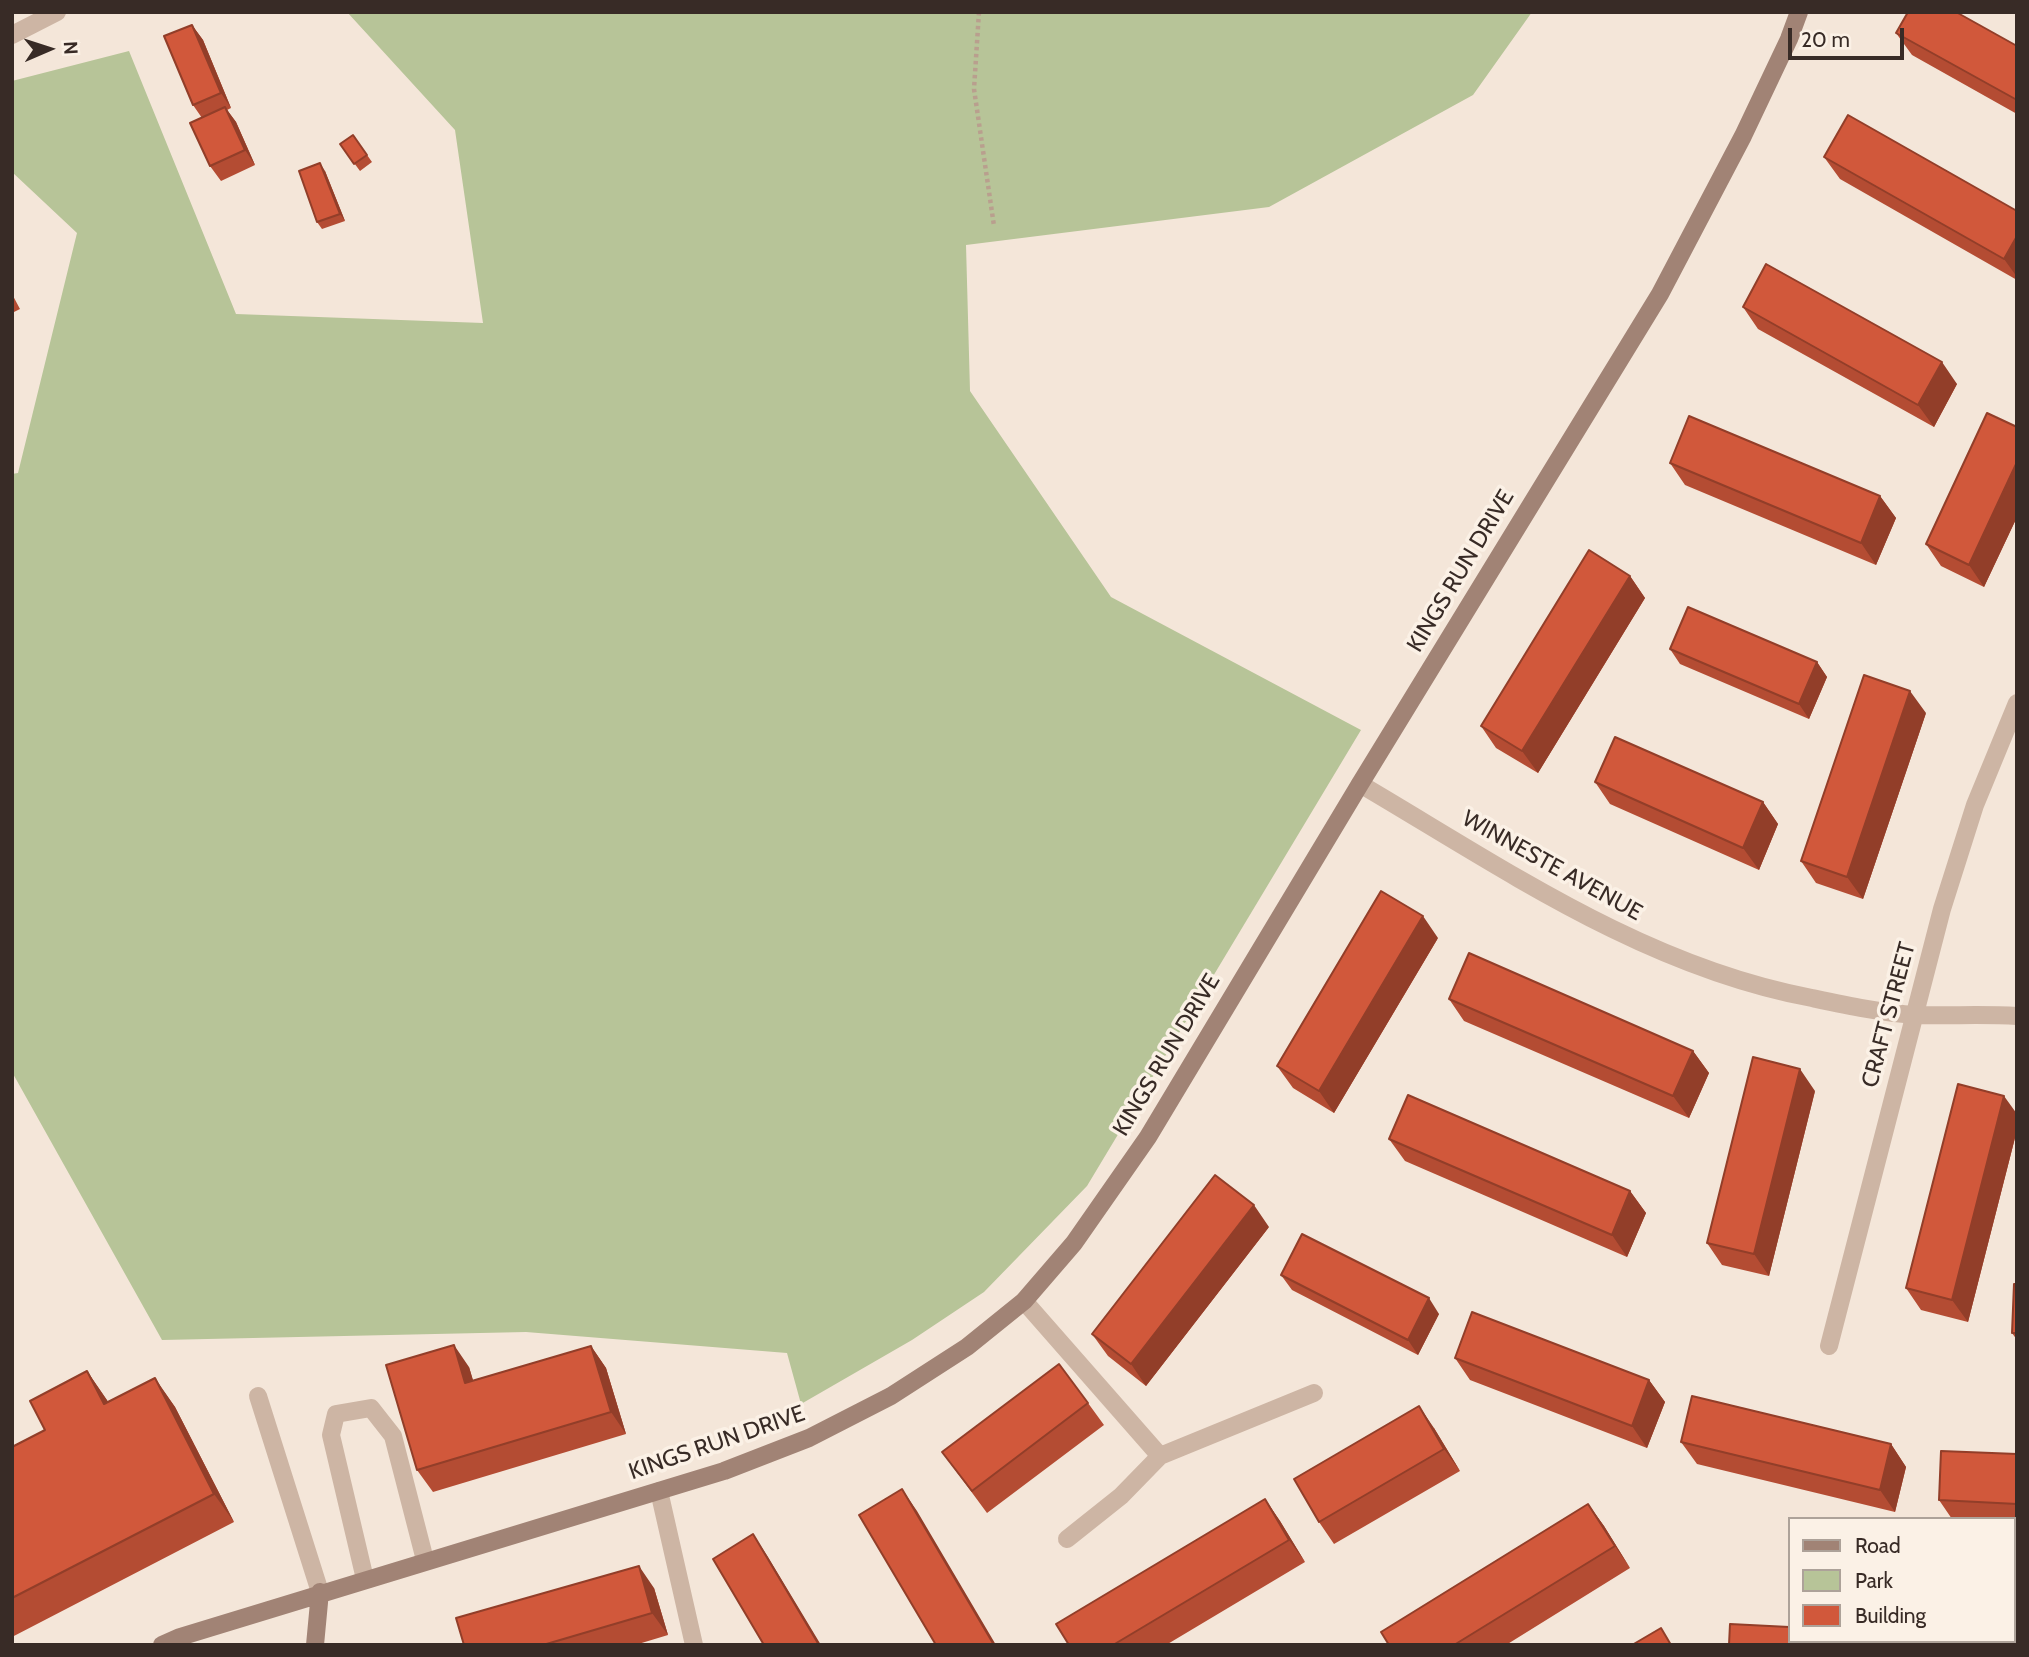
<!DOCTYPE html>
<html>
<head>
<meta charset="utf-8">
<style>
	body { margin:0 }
	#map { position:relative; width:2029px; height:1657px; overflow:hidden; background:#f4e6d9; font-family:Cabin,sans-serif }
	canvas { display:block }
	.frame { position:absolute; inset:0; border:14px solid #382b26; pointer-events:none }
	.legend { position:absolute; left:1788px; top:1517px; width:228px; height:126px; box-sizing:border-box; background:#fbf1e6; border:2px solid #ada299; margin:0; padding:9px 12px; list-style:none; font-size:21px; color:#382b26 }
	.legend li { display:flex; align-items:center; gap:14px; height:35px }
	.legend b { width:35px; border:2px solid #ada299 }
	.north { position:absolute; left:14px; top:14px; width:70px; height:70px; -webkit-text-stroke:5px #fbf1e6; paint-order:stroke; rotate:87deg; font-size:19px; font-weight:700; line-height:28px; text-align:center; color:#382b26 }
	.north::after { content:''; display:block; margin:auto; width:24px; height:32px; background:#382b26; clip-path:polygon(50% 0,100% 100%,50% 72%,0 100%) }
	.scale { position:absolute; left:1788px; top:28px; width:116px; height:32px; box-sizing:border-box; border:4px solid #382b26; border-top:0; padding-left:9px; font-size:21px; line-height:24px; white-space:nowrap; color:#382b26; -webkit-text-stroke:5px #fbf1e6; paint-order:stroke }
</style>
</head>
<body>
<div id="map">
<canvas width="2029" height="1657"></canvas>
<div class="frame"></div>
<ul class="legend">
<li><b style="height:9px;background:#a18375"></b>Road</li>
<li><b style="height:19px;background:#b7c498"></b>Park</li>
<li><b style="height:19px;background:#d1583b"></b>Building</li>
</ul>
<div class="north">N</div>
<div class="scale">20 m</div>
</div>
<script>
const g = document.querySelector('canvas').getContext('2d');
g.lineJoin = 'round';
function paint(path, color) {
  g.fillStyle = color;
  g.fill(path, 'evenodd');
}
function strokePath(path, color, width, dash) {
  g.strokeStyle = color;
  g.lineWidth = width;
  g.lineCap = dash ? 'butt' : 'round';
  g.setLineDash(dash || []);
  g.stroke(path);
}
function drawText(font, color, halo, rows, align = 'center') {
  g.font = font + ' Cabin,sans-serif';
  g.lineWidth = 7;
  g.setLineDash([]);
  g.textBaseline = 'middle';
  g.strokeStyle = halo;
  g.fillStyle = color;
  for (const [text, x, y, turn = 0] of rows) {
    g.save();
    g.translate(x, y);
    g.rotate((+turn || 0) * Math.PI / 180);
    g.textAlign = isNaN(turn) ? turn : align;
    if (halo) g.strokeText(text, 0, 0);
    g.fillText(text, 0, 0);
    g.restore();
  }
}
const green = new Path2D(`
	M 347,12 L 1532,12 L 1473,95 L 1269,207 L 966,245 L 970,391 L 1111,597 L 1361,730 L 1087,1186 L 984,1292 L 912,1340 L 801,1404 L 787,1353 L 526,1332 L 162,1340 L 12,1072 L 12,474 L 18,473 L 77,233 L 12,172 L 12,81 L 129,51 L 236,314 L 483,323 L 455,130 Z`);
const path = new Path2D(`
	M 979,12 L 974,89 L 994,226`);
const lane = new Path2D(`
	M 1024,1301 L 1160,1456
	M 258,1396 L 320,1592
	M 659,1491 L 694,1645
	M 1067,1539 L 1121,1496 L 1160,1456 L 1314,1393
	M 365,1579 L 331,1435 L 336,1414 L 371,1408 L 393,1436 L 425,1560`);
const street = new Path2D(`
	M 12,35 L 57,12
	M 1360,784 C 1503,868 1645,967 1812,998 C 1845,1005 1882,1013 1916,1015 C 1950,1016 1983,1014 2017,1016
	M 1829,1346 L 1942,909 L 1975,805 L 2017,703`);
const secondary = new Path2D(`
	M 162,1645 L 180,1637 L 724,1471 L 809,1438 L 891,1396 L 967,1347 L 1024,1301 L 1074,1243 L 1148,1137 L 1360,784 L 1660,294 L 1743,136 L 1789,39 L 1799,12
	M 315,1645 L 320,1592`);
const wall = new Path2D(`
	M 192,25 L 203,40 L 231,108 L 227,110 L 236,122 L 255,165 L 221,181 L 210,166 L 202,118 L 193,105 Z
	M 1896,33 L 2017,46 L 2017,114 L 1912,55 Z
	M 353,135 L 372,162 L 360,171 L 340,144 Z
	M 1824,157 L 2017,211 L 2017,280 L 1840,179 Z
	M 325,171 L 345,221 L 322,229 L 317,222 Z
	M 12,294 L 20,309 L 12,313 Z
	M 1743,307 L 1957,384 L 1934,427 L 1758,329 Z
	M 2017,427 L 2017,517 L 1984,587 L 1941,566 L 1926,544 Z
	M 1670,463 L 1880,496 L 1896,518 L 1876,565 L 1685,485 Z
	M 1630,576 L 1645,598 L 1538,773 L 1496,748 L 1481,726 Z
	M 1670,649 L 1817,662 L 1827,677 L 1809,719 L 1680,664 Z
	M 1926,713 L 1863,899 L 1816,883 L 1801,861 Z
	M 1595,782 L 1763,802 L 1778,824 L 1759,870 L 1610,804 Z
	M 1438,938 L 1334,1113 L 1293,1088 L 1277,1066 Z
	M 1449,999 L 1693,1051 L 1709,1073 L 1689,1118 L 1464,1021 Z
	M 1815,1091 L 1769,1276 L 1722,1265 L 1707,1243 Z
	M 2017,1114 L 2017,1130 L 1968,1322 L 1921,1310 L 1906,1288 Z
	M 1389,1139 L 1630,1191 L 1646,1213 L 1627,1257 L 1405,1161 Z
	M 1269,1227 L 1146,1386 L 1108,1356 L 1092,1334 Z
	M 1281,1275 L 1439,1314 L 1418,1355 L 1292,1290 Z
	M 2017,1284 L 2017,1340 L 2012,1333 Z
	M 591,1346 L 606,1368 L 626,1434 L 433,1492 L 417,1470 L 469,1367 L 473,1381 Z
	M 1455,1358 L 1649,1380 L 1665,1402 L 1647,1448 L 1470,1380 Z
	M 87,1371 L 108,1402 L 155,1379 L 175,1407 L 234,1522 L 12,1637 L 12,1447 L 45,1430 Z
	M 1088,1403 L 1104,1425 L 987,1513 L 942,1452 Z
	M 1434,1428 L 1460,1471 L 1334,1544 L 1319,1522 Z
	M 1681,1442 L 1891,1444 L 1906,1467 L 1895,1512 L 1697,1464 Z
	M 2017,1454 L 2017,1525 L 2013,1525 L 2013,1519 L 1952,1519 L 1939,1500 Z
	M 1265,1499 L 1280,1521 L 1305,1562 L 1166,1645 L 1069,1645 Z
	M 1588,1504 L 1604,1526 L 1630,1568 L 1506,1645 L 1389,1645 Z
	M 654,1588 L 668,1635 L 635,1645 L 464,1645 Z`);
const shadedWall = new Path2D(`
	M 192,25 L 203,40 L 231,108 L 221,93 Z
	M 225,107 L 236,122 L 255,165 L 245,150 Z
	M 320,163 L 325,171 L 345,221 L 340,214 Z
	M 2017,236 L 2017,277 L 2004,259 Z
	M 1942,362 L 1957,384 L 1934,427 L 1918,405 Z
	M 2017,462 L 2017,517 L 1984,587 L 1969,565 Z
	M 1880,496 L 1896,518 L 1876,565 L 1861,543 Z
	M 1630,576 L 1645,598 L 1538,773 L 1522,751 Z
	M 1817,662 L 1827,677 L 1809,719 L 1799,704 Z
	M 1910,691 L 1926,713 L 1863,899 L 1847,877 Z
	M 1763,802 L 1778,824 L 1759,870 L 1743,848 Z
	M 1423,916 L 1438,938 L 1334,1113 L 1319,1091 Z
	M 1693,1051 L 1709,1073 L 1689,1118 L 1673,1096 Z
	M 1800,1069 L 1815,1091 L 1769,1276 L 1754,1254 Z
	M 2004,1096 L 2017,1114 L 2017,1130 L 1968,1322 L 1952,1300 Z
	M 1630,1191 L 1646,1213 L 1627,1257 L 1612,1235 Z
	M 1254,1205 L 1269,1227 L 1146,1386 L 1131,1364 Z
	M 1429,1298 L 1439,1314 L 1418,1355 L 1408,1340 Z
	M 454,1345 L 469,1367 L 481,1406 L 465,1383 Z
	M 591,1346 L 606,1368 L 626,1434 L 611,1412 Z
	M 87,1371 L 107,1400 L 124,1433 L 104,1404 Z
	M 155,1378 L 175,1407 L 234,1522 L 214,1494 Z
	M 1649,1380 L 1665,1402 L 1647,1448 L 1632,1426 Z
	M 1419,1406 L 1434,1428 L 1460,1471 L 1444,1449 Z
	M 1891,1444 L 1906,1467 L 1895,1512 L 1880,1490 Z
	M 902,1489 L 917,1511 L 996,1645 L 994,1645 Z
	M 1265,1499 L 1280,1521 L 1305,1562 L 1289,1540 Z
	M 1588,1504 L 1604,1526 L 1630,1568 L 1615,1546 Z
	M 753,1534 L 768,1557 L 821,1645 L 819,1645 Z
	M 639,1566 L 654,1588 L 668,1635 L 652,1613 Z
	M 1974,1641 L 1978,1641 L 1980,1645 L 1973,1645 Z`);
const building = new Path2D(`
	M 1908,12 L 1956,12 L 2017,46 L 2017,100 L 1896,33 Z
	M 192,25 L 221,93 L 193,105 L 164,36 Z
	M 225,107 L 245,150 L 210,166 L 190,123 Z
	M 1848,115 L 2017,211 L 2017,236 L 2004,259 L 1824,157 Z
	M 353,135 L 367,155 L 354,164 L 340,144 Z
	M 320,163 L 340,214 L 317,222 L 299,171 Z
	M 1766,264 L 1942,362 L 1918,405 L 1743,307 Z
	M 1987,413 L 2017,427 L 2017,462 L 1969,565 L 1926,544 Z
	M 1689,416 L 1880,496 L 1861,543 L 1670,463 Z
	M 1589,550 L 1630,576 L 1522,751 L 1481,726 Z
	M 1688,607 L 1817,662 L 1799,704 L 1670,649 Z
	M 1864,675 L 1910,691 L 1847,877 L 1801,861 Z
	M 1615,737 L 1763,802 L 1743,848 L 1595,782 Z
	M 1381,891 L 1423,916 L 1319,1091 L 1277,1066 Z
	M 1469,953 L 1693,1051 L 1673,1096 L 1449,999 Z
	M 1753,1057 L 1800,1069 L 1754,1254 L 1707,1243 Z
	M 1958,1084 L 2004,1096 L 1952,1300 L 1906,1288 Z
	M 1408,1095 L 1630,1191 L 1612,1235 L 1389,1139 Z
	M 1215,1175 L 1254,1205 L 1131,1364 L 1092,1334 Z
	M 1302,1234 L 1429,1298 L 1408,1340 L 1281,1275 Z
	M 2014,1284 L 2017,1284 L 2017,1333 L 2012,1333 Z
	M 1472,1312 L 1649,1380 L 1632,1426 L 1455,1358 Z
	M 454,1345 L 465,1383 L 591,1346 L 611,1412 L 417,1470 L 386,1365 Z
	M 1059,1364 L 1088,1403 L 972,1491 L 942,1452 Z
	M 87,1371 L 104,1404 L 155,1378 L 214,1494 L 12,1598 L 12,1447 L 45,1430 L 30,1401 Z
	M 1692,1396 L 1891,1444 L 1880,1490 L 1681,1442 Z
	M 1419,1406 L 1444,1449 L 1319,1522 L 1294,1479 Z
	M 1941,1451 L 2017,1454 L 2017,1504 L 1939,1500 Z
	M 902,1489 L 994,1645 L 936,1645 L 859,1515 Z
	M 1265,1499 L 1289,1540 L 1113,1645 L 1069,1645 L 1056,1624 Z
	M 1588,1504 L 1615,1546 L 1454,1645 L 1389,1645 L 1381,1632 Z
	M 753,1534 L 819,1645 L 764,1645 L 713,1559 Z
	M 639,1566 L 652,1613 L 543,1645 L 464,1645 L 456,1618 Z
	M 1730,1624 L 1789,1627 L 1789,1641 L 1974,1641 L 1973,1645 L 1729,1645 Z
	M 1661,1628 L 1671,1645 L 1632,1645 Z`);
const streetNames = [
	["KINGS RUN DRIVE",1461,571,-59],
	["WINNESTE AVENUE",1552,866,29],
	["CRAFT STREET",1889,1015,-75],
	["KINGS RUN DRIVE",1167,1055,-59],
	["KINGS RUN DRIVE",717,1443,-19]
];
paint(green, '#b7c498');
strokePath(path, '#b99f8e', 4.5, [3.5, 3.5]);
strokePath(lane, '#cdb5a4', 18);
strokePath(street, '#cdb5a4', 18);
strokePath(secondary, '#a18375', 18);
paint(wall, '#b44c33');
paint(shadedWall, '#923e29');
paint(building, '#d1583b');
strokePath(building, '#923e29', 2);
drawText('23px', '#382b26', '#fbf1e6', streetNames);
</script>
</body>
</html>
